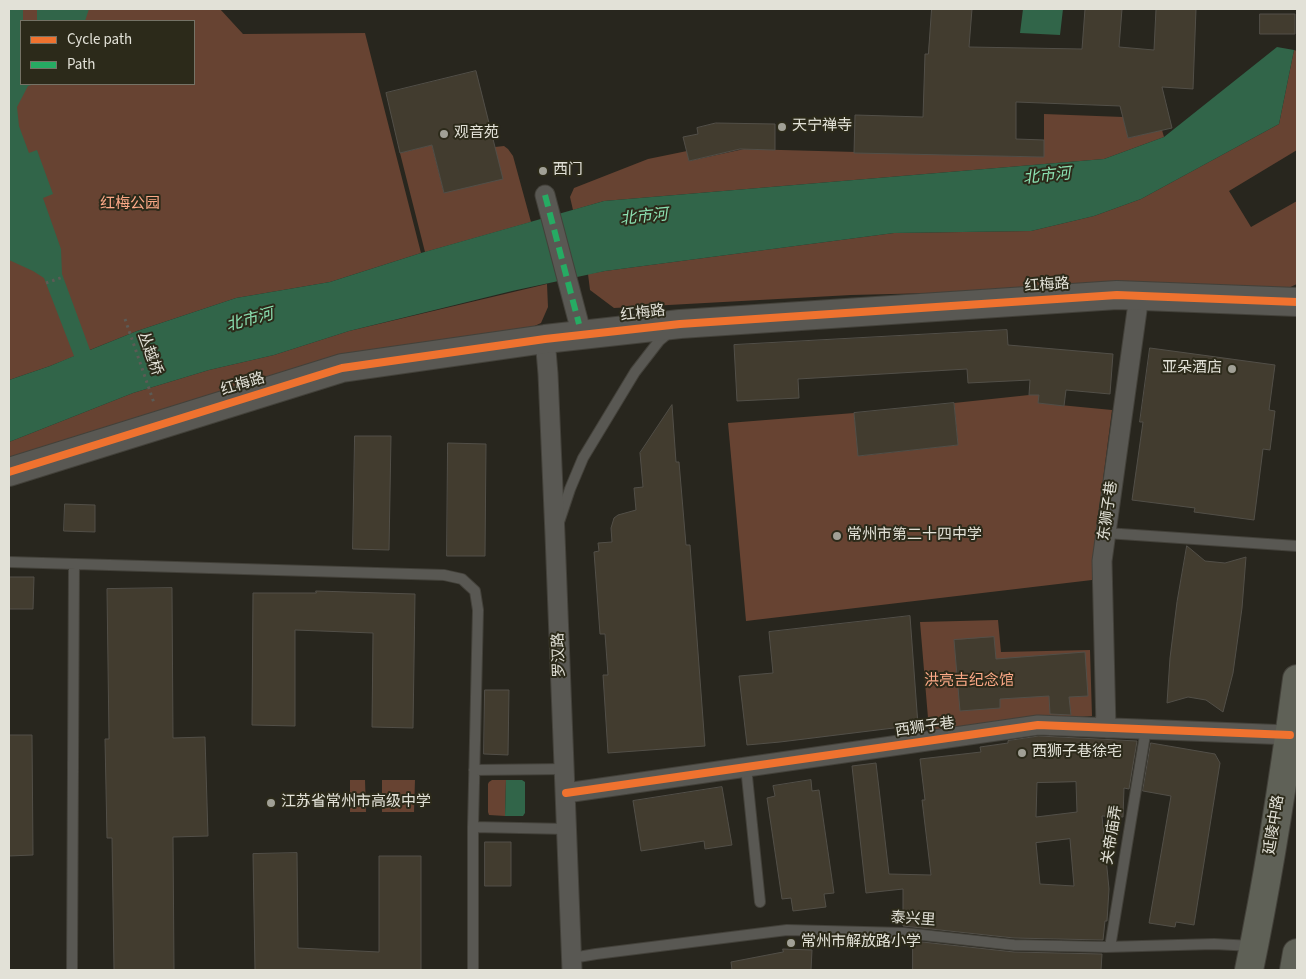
<!DOCTYPE html>
<html>
<head>
<meta charset="utf-8">
<style>
	body { margin:0 }
	#map { position:relative; width:1306px; height:979px; overflow:hidden; background:#28261e; font-family:"Source Sans 3",sans-serif }
	canvas { display:block }
	.frame { position:absolute; inset:0; border:10px solid #e2e1d7; pointer-events:none }
	.legend { position:absolute; left:20px; top:20px; width:175px; height:65px; box-sizing:border-box; background:#2c2a1a; border:1px solid #757366; margin:0; padding:6px 9px; list-style:none; font-size:15px; color:#e2e1d7 }
	.legend li { display:flex; align-items:center; gap:10px; height:25px }
	.legend b { width:25px; border:1px solid #757366 }
</style>
</head>
<body>
<div id="map">
<canvas width="1306" height="979"></canvas>
<div class="frame"></div>
<ul class="legend">
<li><b style="height:6px;background:#ef722f"></b>Cycle path</li>
<li><b style="height:6px;background:#26ab63"></b>Path</li>
</ul>
</div>
<script>
const g = document.querySelector('canvas').getContext('2d');
g.lineJoin = 'round';
function paint(path, color) {
  g.fillStyle = color;
  g.fill(path, 'evenodd');
}
function strokePath(path, color, width, dash) {
  g.strokeStyle = color;
  g.lineWidth = width;
  g.lineCap = dash ? 'butt' : 'round';
  g.setLineDash(dash || []);
  g.stroke(path);
}
function drawText(font, color, halo, rows, align = 'center') {
  g.font = font + ' "Source Sans 3","Noto Sans SC",sans-serif';
  g.lineWidth = 4;
  g.setLineDash([]);
  g.textBaseline = 'middle';
  g.strokeStyle = halo;
  g.fillStyle = color;
  for (const [text, x, y, turn = 0] of rows) {
    g.save();
    g.translate(x, y);
    g.rotate((+turn || 0) * Math.PI / 180);
    g.textAlign = isNaN(turn) ? turn : align;
    if (halo) g.strokeText(text, 0, 0);
    g.fillText(text, 0, 0);
    g.restore();
  }
}
const green = new Path2D(`
	M 9,9 L 220,9 L 243,34 L 365,33 L 421,253 L 330,282 L 236,298 L 137,331 L 50,366 L 9,380 ZM 21,21 L 194,21 L 194,84 L 21,84 Z
	M 1294,50 L 1297,51 L 1297,150 L 1229,191 L 1251,227 L 1297,201 L 1297,284 L 1286,289 L 1138,288 L 851,295 L 614,308 L 590,290 L 588,274 L 605,271 L 894,233 L 1031,231 L 1094,216 L 1141,199 L 1279,124 Z
	M 1044,114 L 1123,117 L 1128,138 L 1162,130 L 1164,137 L 1104,159 L 604,201 L 573,210 L 570,197 L 574,188 L 648,159 L 687,151 L 689,161 L 744,149 L 1044,157 Z
	M 432,145 L 444,193 L 495,147 L 504,146 L 508,149 L 513,156 L 531,222 L 425,252 L 400,153 Z
	M 547,284 L 548,307 L 541,323 L 528,329 L 9,466 L 9,442 L 133,393 L 209,370 L 274,355 L 349,331 Z
	M 1029,395 L 1039,395 L 1039,403 L 1112,410 L 1093,557 L 1092,580 L 746,621 L 728,423 L 854,413 L 859,456 L 958,445 L 954,403 Z
	M 998,620 L 1001,652 L 1090,650 L 1092,716 L 929,730 L 920,622 Z
	M 350,780 L 365,780 L 366,812 L 350,812 Z
	M 382,780 L 415,780 L 414,812 L 382,812 Z
	M 492,780 L 506,780 L 505,816 L 489,815 L 488,812 L 488,784 L 489,782 Z`);
const water = new Path2D(`
	M 9,9 L 23,9 L 23,21 L 21,21 L 21,84 L 35,84 L 28,86 L 17,107 L 19,126 L 29,153 L 37,150 L 53,194 L 43,198 L 61,249 L 62,274 L 90,350 L 137,331 L 236,298 L 330,282 L 421,253 L 604,201 L 1104,159 L 1164,137 L 1277,47 L 1294,50 L 1279,124 L 1141,199 L 1094,216 L 1031,231 L 894,233 L 605,271 L 512,291 L 349,331 L 274,355 L 209,370 L 133,393 L 9,442 L 9,380 L 50,366 L 74,356 L 44,278 L 33,271 L 9,260 Z
	M 37,9 L 89,9 L 85,21 L 37,21 Z
	M 1023,9 L 1063,9 L 1060,35 L 1020,33 Z
	M 506,780 L 522,780 L 525,782 L 525,813 L 523,816 L 505,816 Z`);
const building = new Path2D(`
	M 932,9 L 972,9 L 969,47 L 1082,49 L 1085,9 L 1122,9 L 1119,47 L 1154,50 L 1156,9 L 1196,9 L 1193,89 L 1162,87 L 1172,128 L 1128,138 L 1120,106 L 1016,102 L 1016,139 L 1044,140 L 1044,157 L 854,153 L 855,115 L 923,117 L 925,54 L 928,54 Z
	M 1260,14 L 1295,14 L 1295,34 L 1260,34 Z
	M 476,71 L 503,179 L 444,193 L 432,145 L 400,153 L 386,93 Z
	M 716,123 L 775,124 L 775,150 L 740,149 L 689,161 L 683,137 L 698,134 L 697,128 Z
	M 1007,330 L 1008,345 L 1113,354 L 1110,394 L 1066,390 L 1064,406 L 1038,403 L 1039,395 L 1029,395 L 1030,380 L 968,383 L 967,369 L 798,379 L 799,398 L 737,401 L 734,345 Z
	M 1150,348 L 1275,365 L 1269,410 L 1275,411 L 1270,450 L 1263,449 L 1254,520 L 1194,512 L 1195,508 L 1132,500 L 1143,422 L 1140,422 Z
	M 954,403 L 958,445 L 858,456 L 854,413 Z
	M 672,405 L 676,462 L 679,462 L 686,545 L 690,545 L 705,746 L 608,753 L 603,675 L 608,675 L 605,634 L 600,634 L 594,552 L 599,551 L 598,543 L 612,542 L 611,528 L 614,518 L 618,515 L 636,510 L 634,488 L 643,487 L 640,453 Z
	M 355,436 L 391,436 L 389,550 L 353,549 Z
	M 448,443 L 486,444 L 485,556 L 447,556 Z
	M 65,504 L 95,505 L 95,532 L 64,531 Z
	M 1187,546 L 1205,561 L 1225,563 L 1246,557 L 1242,608 L 1233,673 L 1223,712 L 1206,700 L 1188,697 L 1167,703 L 1170,658 L 1177,602 Z
	M 9,577 L 34,577 L 33,609 L 9,609 Z
	M 172,588 L 173,738 L 205,737 L 208,836 L 173,837 L 174,970 L 114,970 L 112,838 L 107,838 L 105,739 L 109,739 L 107,589 Z
	M 316,591 L 415,594 L 413,728 L 372,727 L 373,633 L 295,630 L 295,726 L 252,725 L 253,593 L 316,593 Z
	M 910,616 L 918,725 L 780,742 L 747,745 L 739,676 L 773,673 L 769,632 Z
	M 994,637 L 996,659 L 1085,652 L 1088,696 L 1069,697 L 1071,715 L 1050,714 L 1049,696 L 1000,699 L 1000,708 L 960,711 L 954,640 Z
	M 485,690 L 509,690 L 508,755 L 484,754 Z
	M 9,735 L 32,735 L 33,855 L 9,856 Z
	M 1039,736 L 1137,741 L 1129,789 L 1124,788 L 1123,817 L 1102,816 L 1109,889 L 1107,921 L 1105,921 L 1103,940 L 1014,938 L 903,926 L 903,889 L 866,893 L 852,766 L 876,763 L 889,874 L 931,875 L 922,800 L 925,800 L 920,759 L 981,752 L 980,747 L 1008,743 L 1008,741 ZM 1076,782 L 1077,812 L 1036,817 L 1037,783 ZM 1070,839 L 1074,886 L 1040,884 L 1036,843 Z
	M 1151,743 L 1215,754 L 1220,763 L 1194,925 L 1176,922 L 1175,927 L 1149,923 L 1171,796 L 1143,791 Z
	M 811,780 L 812,791 L 819,790 L 834,893 L 824,894 L 826,907 L 793,911 L 791,898 L 782,899 L 767,798 L 775,796 L 773,786 Z
	M 722,787 L 732,845 L 705,849 L 704,841 L 641,851 L 633,801 Z
	M 485,842 L 511,842 L 511,886 L 485,886 Z
	M 297,853 L 298,948 L 379,952 L 379,856 L 421,856 L 421,970 L 255,970 L 253,854 Z
	M 913,941 L 1014,952 L 1102,954 L 1101,970 L 913,970 Z
	M 783,949 L 812,950 L 811,970 L 732,970 L 731,962 L 783,952 Z`);
const path = new Path2D(`
	M 46,283 L 63,277
	M 125,319 L 154,403`);
const lane = new Path2D(`
	M 559,522 L 570,489 L 583,458 L 635,372 L 659,341 L 671,331
	M 1106,533 L 1297,546
	M 9,562 L 444,575 L 462,579 L 475,591 L 478,610 L 473,827 L 473,970
	M 746,767 L 760,902
	M 474,770 L 565,769
	M 473,827 L 567,829
	M 1110,947 L 1146,729
	M 572,958 L 596,954 L 787,930 L 904,933 L 1014,945 L 1106,947 L 1214,944 L 1253,946
	M 72,970 L 74,564`);
const street = new Path2D(`
	M 545,195 L 579,324
	M 545,339 L 548,374 L 555,535 L 572,970
	M 1106,728 L 1102,561 L 1139,296
	M 566,793 L 1038,725 L 1290,735`);
const secondary = new Path2D(`
	M 9,472 L 342,368 L 545,339 L 680,324 L 1117,295 L 1297,302`);
const primary = new Path2D(`
	M 1249,970 C 1269,874 1284,777 1297,679
	M 1294,970 L 1297,953`);
const quiet = new Path2D(`
	M 545,195 L 579,324`);
const cycleway = new Path2D(`
	M 9,472 L 342,368 L 545,339 L 680,324 L 1117,295 L 1297,302
	M 566,793 L 1038,725 L 1290,735`);
const markers = [
	[782,127,5,"#a1a096"],
	[444,134,5,"#a1a096"],
	[543,171,5,"#a1a096"],
	[1232,369,5,"#a1a096"],
	[837,536,5,"#a1a096"],
	[1022,753,5,"#a1a096"],
	[271,803,5,"#a1a096"],
	[791,943,5,"#a1a096"]
];
const poiNames = [
	["天宁禅寺",792,127],
	["观音苑",454,134],
	["西门",553,171],
	["亚朵酒店",1222,369,"right"],
	["常州市第二十四中学",847,536],
	["西狮子巷徐宅",1032,753],
	["江苏省常州市高级中学",281,803],
	["常州市解放路小学",801,943]
];
const parkNames = [
	["红梅公园",130,205],
	["洪亮吉纪念馆",969,682]
];
const streetNames = [
	["红梅路",1047,286,-4],
	["红梅路",643,314,-7],
	["丛越桥",149,354,70],
	["红梅路",243,385,-17],
	["东狮子巷",1109,511,-82],
	["罗汉路",560,655,-92],
	["西狮子巷",925,728,-8],
	["延陵中路",1275,825,-81],
	["关帝庙弄",1113,835,-81],
	["泰兴里",913,920,4]
];
const waterNames = [
	["北市河",1047,177,-6],
	["北市河",644,218,-6],
	["北市河",250,321,-15]
];
paint(green, '#674332');
paint(water, '#316549');
paint(building, '#423c2f');
strokePath(building, '#524f48', 1);
strokePath(lane, '#43413a', 12);
strokePath(street, '#43413a', 21);
strokePath(secondary, '#43413a', 30);
strokePath(primary, '#43413a', 30);
strokePath(path, '#5c5b55', 3, [2.5, 4]);
strokePath(lane, '#595853', 10);
strokePath(street, '#595853', 19);
strokePath(secondary, '#595853', 28);
strokePath(primary, '#5f6157', 28);
strokePath(quiet, '#26ab63', 6, [12, 6]);
strokePath(cycleway, '#ef722f', 8);
for (const [x, y, r, color] of markers) {
  const dot = new Path2D();
  dot.arc(x, y, r, 0, 2 * Math.PI);
  g.fillStyle = color;
  g.fill(dot);
  strokePath(dot, '#2c2a1a', 2);
}
drawText('15px', '#e2e1d7', '#2c2a1a', poiNames, 'left');
drawText('15px', '#fca987', '#2c2a1a', parkNames);
drawText('15px', '#e2e1d7', '#2c2a1a', streetNames);
drawText('italic 16px', '#8ce2b2', '#2c2a1a', waterNames);
</script>
</body>
</html>
